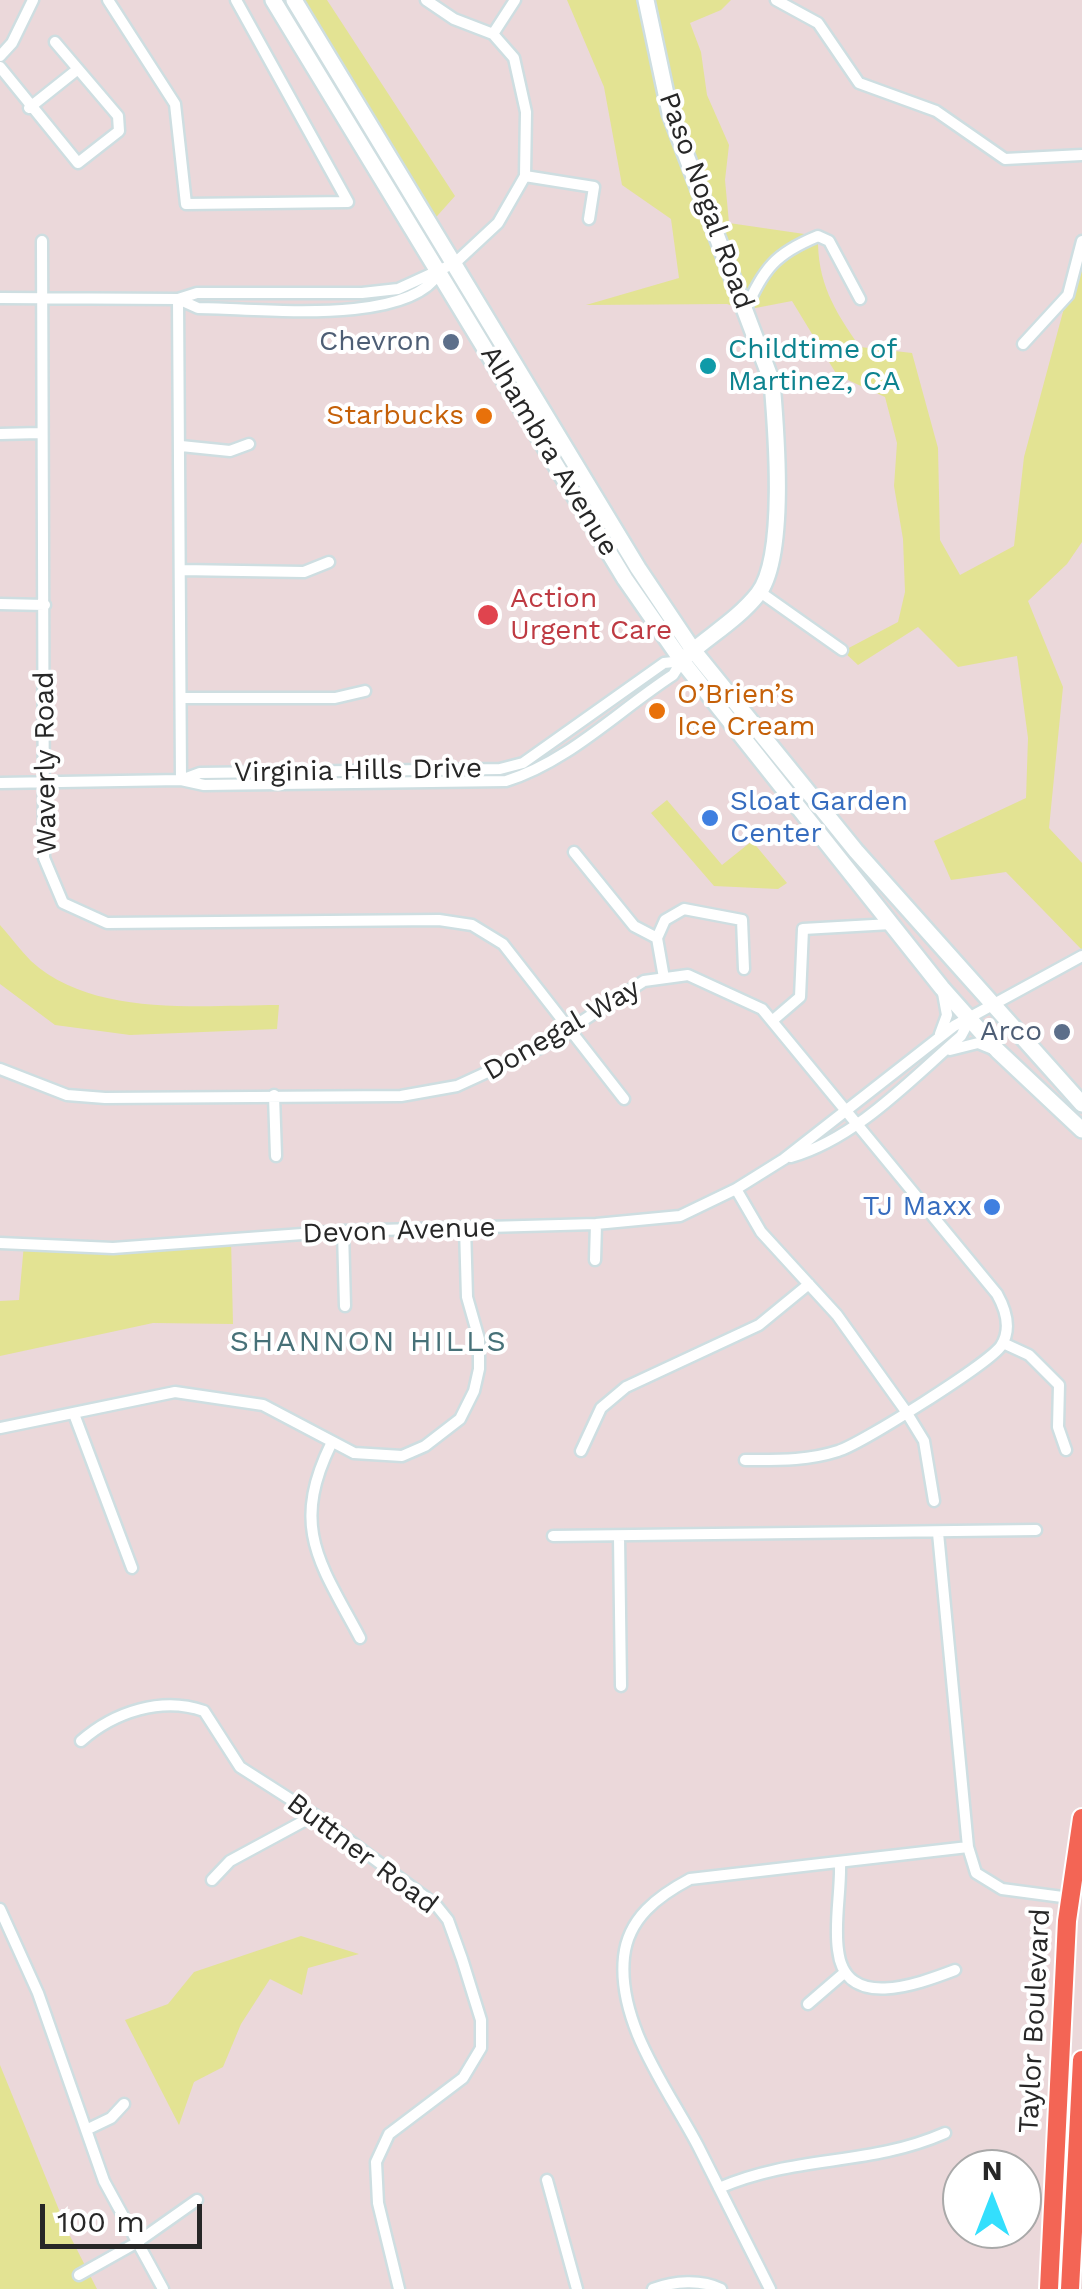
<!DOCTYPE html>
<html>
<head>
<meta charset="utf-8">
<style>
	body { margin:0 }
	#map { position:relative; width:1082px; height:2289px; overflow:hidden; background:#ebd8da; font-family:"Work Sans",sans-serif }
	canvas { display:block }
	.north { position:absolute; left:942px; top:2149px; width:100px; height:100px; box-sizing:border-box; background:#fff; border:2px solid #a9a9a9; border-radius:50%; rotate:0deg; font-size:28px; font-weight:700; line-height:40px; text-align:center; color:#272727 }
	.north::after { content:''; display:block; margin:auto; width:35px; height:45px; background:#33dffd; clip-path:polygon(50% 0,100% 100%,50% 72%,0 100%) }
	.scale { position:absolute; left:40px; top:2204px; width:162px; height:45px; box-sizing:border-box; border:5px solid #272727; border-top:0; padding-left:12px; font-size:30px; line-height:35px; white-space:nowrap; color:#272727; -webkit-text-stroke:8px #fff; paint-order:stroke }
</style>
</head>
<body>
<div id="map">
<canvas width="1082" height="2289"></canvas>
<div class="north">N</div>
<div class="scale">100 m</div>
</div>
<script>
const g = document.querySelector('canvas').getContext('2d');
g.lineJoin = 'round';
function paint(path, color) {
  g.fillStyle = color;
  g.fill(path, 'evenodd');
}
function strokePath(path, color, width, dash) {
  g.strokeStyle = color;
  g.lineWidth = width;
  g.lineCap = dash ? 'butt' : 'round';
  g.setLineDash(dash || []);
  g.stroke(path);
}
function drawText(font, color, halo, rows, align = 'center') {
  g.font = font + ' "Work Sans",sans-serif';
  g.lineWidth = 8;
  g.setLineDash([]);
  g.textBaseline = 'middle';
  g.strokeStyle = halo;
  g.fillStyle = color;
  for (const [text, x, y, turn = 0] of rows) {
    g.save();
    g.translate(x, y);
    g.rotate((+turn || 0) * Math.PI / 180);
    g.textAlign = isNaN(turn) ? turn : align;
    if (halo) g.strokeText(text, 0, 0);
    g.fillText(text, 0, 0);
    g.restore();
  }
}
const green = new Path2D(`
	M 294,0 L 327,0 L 455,196 L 430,224 Z
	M 567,0 L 731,0 L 721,10 L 690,23 L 701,52 L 707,95 L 729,145 L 725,180 L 729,223 L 818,236 C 817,282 834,310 860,347 L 912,353 L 938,448 L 940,540 L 960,575 L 1014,546 L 1024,457 L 1082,241 L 1082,542 L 1067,564 L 1028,601 L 1063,687 L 1049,828 L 1082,863 L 1082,950 L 1006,872 L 951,880 L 934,841 L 1026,798 L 1028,738 L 1017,656 L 958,667 L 918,627 L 858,665 L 843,651 L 898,622 L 905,592 L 903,539 L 894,486 L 897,443 L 885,397 L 837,375 L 792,301 L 745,310 L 727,304 L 586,305 L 679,278 L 671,219 L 622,185 L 604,87 Z
	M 667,800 L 722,865 L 752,841 L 787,883 L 778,889 L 714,886 L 651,813 Z
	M 0,925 C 10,936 20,950 31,961 C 93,1018 202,1005 279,1005 L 277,1029 L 130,1035 L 55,1025 L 0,984 Z
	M 231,1239 L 233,1324 L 153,1323 L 0,1356 L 0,1301 L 19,1300 L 24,1244 L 113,1248 Z
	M 301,1936 L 359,1954 L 308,1968 L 302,1995 L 270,1979 L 241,2024 L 223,2067 L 194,2082 L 179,2125 L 125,2020 L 168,2004 L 194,1972 Z
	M 0,2065 L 68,2232 L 97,2289 L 0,2289 Z`);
const street = new Path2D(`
	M 108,0 L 175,104 L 186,204 L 348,202 L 236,0
	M 426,0 L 454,19 L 493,34 L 514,58 L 526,112 L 525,176 L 498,223 L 455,263 L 398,289 L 362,293 L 197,293 L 178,299 L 198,308 C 256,308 407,327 439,273
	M 776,0 L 818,23 L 859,83 L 936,111 L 1005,159 L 1082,155
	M 493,34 L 515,0
	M 0,56 L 12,43 L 33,0
	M 0,67 L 78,163 L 119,131 L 118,116 L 55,42
	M 29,108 L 78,69
	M 525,176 L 594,187 L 589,219
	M 42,241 L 44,858 L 63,903 L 107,923 L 439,920 L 472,925 L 503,944 L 624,1099
	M 0,298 L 178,299 L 181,780 L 0,783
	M 745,310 C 765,268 774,254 818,236 L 829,241 L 860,299
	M 1023,344 L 1068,295 L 1082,241
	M 0,434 L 39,433
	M 181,446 L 230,451 L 249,444
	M 181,570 L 304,572 L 329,562
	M 760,592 L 842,650
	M 0,604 L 45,605
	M 682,661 L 673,675 C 619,710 568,762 506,781 L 204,785 L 181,780 L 200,773 L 500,769 L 523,763 L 664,663 Z
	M 184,698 L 335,698 L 365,691
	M 574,852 L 634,926 L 657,938 L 664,978
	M 657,938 L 665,920 L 684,909 L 742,920 L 744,969
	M 772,1021 L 800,997 L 803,929 L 891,924
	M 940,1034 L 947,1015 L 943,993
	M 950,1050 L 978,1043 L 995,1050
	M 0,1069 L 67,1095 L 105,1098 L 401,1096 L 457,1086 L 542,1047 L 644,981 L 688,975 L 762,1009 L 997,1294 C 1006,1310 1012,1329 1001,1346 C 988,1364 861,1444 838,1451 C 807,1461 777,1460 745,1460
	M 274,1095 L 276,1156
	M 791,1157 C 857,1138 910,1080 961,1036 L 969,1021
	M 736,1189 L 761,1232 L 837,1315 L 905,1410 L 924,1441 L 934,1501
	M 343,1231 L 345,1306
	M 0,1243 L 113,1248 L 343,1231 L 596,1224 L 680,1216 L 736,1189 L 784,1159 L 954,1026 L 1082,956
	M 595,1260 L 596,1224
	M 1003,1343 L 1029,1355 L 1059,1385 L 1058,1427 L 1066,1450
	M 74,1414 L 132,1568
	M 0,1428 L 175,1392 L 263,1405 L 354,1453 L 402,1456 L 425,1446 L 460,1419 L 474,1391 L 479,1369 L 479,1339 L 467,1297 L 465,1227
	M 331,1444 C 290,1528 320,1563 360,1638
	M 581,1451 L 601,1408 L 626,1387 L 759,1325 L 809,1284
	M 938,1533 L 968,1847 L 976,1873 L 1002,1889 L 1070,1898
	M 553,1536 L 1036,1530
	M 619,1537 L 621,1686
	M 81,1741 C 114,1712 162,1696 204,1711 L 240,1767 L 315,1815 L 436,1905 L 448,1920 L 462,1959 L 481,2020 L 481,2048 L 463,2078 L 389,2134 L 376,2162 L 378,2203 L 399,2289
	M 840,1863 C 841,1891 834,1922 838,1950 C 845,2012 918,1984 955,1970
	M 212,1880 L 230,1861 L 315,1815
	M 0,1909 L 38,1993 L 104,2181 L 163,2289
	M 808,2004 L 844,1973
	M 86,2130 L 111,2118 L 124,2104
	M 547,2180 L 577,2289
	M 719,2188 C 798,2154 867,2167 945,2133
	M 79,2275 L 136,2243 L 197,2200
	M 653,2289 C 674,2281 701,2279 721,2289
	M 770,2289 C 746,2241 722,2193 698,2146 C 668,2089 617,2024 624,1957 C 628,1918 658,1896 690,1879 L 968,1847`);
const secondary = new Path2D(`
	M 273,0 L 625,579 L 682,661 L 942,988 L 998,1051 L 1082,1130
	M 294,0 L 638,568 L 693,650 L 856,851 L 1082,1104
	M 646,0 L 670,113 L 772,382 C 776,429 787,557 758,594 C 739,618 712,634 689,654`);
const primary = new Path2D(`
	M 1049,2289 L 1067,1921 L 1082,1818
	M 1070,2289 L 1082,2060`);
const markers = [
	[451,342,10,"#5c6f8a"],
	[708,366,10,"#0f9aa8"],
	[484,416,10,"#e8710a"],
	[488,615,12,"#e0444e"],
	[657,711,10,"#e8710a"],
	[710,818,10,"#3f7fe0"],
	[1062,1032,10,"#5c6f8a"],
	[992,1207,10,"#3f7fe0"]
];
const streetNames = [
	["Paso Nogal Road",706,201,70],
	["Alhambra Avenue",549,451,59],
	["Waverly Road",46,763,-91],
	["Virginia Hills Drive",358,771,-1],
	["Donegal Way",562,1030,-30],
	["Devon Avenue",399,1231,-2],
	["Buttner Road",362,1854,37],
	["Taylor Boulevard",1035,2021,-87]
];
const serviceNames = [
	["Chevron",431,342],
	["Arco",1042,1032]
];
const cultureNames = [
	["Childtime of",728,350],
	["Martinez, CA",728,382]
];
const foodNames = [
	["Starbucks",464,416],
	["O’Brien’s",677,695,"left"],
	["Ice Cream",677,727,"left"]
];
const healthNames = [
	["Action",510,599],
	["Urgent Care",510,631]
];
const shopNames = [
	["Sloat Garden",730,802],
	["Center",730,834],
	["TJ Maxx",972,1207,"right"]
];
const neighbourhoodNames = [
	["SHANNON HILLS",369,1342]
];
paint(green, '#e3e393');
strokePath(street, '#cedee1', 15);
strokePath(secondary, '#cedee1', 20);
strokePath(primary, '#fff', 22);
strokePath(street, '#fff', 10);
strokePath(secondary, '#fff', 15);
strokePath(primary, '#f36555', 18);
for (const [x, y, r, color] of markers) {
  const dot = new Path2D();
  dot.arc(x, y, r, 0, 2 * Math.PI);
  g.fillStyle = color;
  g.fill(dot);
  strokePath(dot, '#fff', 4);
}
drawText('28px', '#272727', '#fff', streetNames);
drawText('28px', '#4e5e75', '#fff', serviceNames, 'right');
drawText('28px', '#0d838f', '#fff', cultureNames, 'left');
drawText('28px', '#c56008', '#fff', foodNames, 'right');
drawText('28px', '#be3a42', '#fff', healthNames, 'left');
drawText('28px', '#366cbe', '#fff', shopNames, 'left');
g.letterSpacing = '2.5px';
drawText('30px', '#477178', '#fff', neighbourhoodNames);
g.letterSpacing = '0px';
</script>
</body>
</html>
